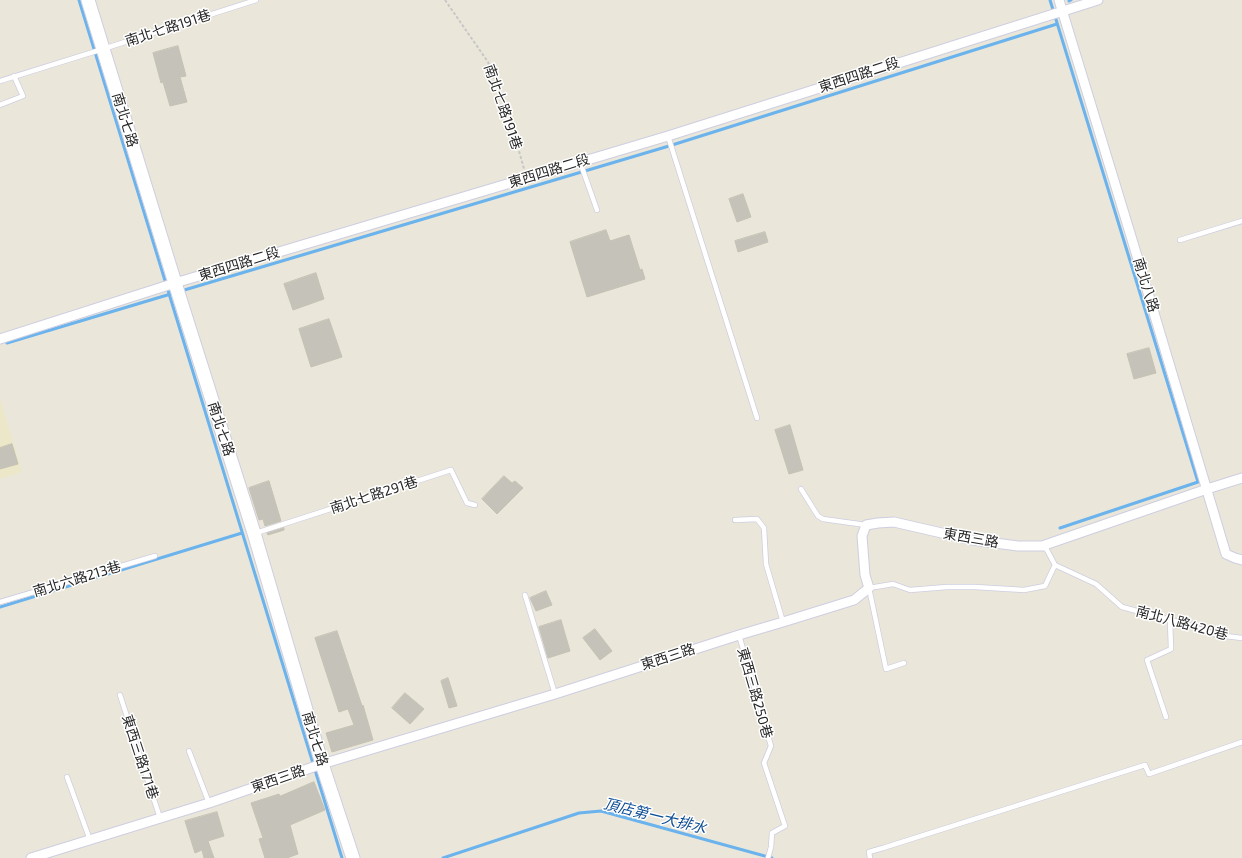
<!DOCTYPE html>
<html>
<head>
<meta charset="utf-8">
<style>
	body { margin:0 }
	canvas { display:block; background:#eae6d9 }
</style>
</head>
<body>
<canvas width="1242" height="858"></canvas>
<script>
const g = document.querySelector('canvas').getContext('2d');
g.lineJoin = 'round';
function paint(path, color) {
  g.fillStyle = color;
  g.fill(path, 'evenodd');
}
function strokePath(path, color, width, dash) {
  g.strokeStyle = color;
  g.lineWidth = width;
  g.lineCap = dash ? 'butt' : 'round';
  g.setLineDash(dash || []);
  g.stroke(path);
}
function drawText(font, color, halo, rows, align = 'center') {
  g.font = font + ' "Exo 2","Noto Sans TC",sans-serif';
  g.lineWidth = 3;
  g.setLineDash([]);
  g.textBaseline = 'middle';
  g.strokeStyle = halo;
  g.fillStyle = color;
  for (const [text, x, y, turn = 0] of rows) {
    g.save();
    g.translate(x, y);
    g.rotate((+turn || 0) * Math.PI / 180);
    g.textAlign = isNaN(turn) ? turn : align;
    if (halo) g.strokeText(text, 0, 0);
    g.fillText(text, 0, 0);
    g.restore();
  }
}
const education = new Path2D(`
	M 0,398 L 22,472 L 0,479 Z`);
const stream = new Path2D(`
	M 79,0 L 342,858
	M 1050,0 L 1198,482 L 1060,528
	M 1069,1 L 1071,0
	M 181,291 L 669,146 L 1057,24
	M 7,343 L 174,293
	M 0,607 L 242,533
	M 443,858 L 579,813 L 601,811 L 772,858`);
const building = new Path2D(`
	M 178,46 L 186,76 L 180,77 L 187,102 L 170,106 L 163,82 L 161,83 L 153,53 Z
	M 743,194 L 751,217 L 737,222 L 729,199 Z
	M 606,230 L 610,241 L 629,235 L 640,270 L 642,269 L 645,279 L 587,297 L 570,242 Z
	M 765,232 L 768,242 L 738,252 L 735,241 Z
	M 316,273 L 324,299 L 293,310 L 284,284 Z
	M 329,319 L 342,357 L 311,367 L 299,329 Z
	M 1149,348 L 1156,373 L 1134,379 L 1127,354 Z
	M 790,425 L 803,470 L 789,474 L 775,430 Z
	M 12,444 L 18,464 L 0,469 L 0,448 Z
	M 504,476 L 512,483 L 515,481 L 523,488 L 497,514 L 482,499 Z
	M 269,481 L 281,521 L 265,526 L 263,519 L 259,520 L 249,488 Z
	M 284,528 L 284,530 L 268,535 L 267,533 Z
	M 546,591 L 552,605 L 536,611 L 530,598 Z
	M 561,620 L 570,651 L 548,658 L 539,627 Z
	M 595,629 L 612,651 L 600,660 L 583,638 Z
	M 337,631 L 362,706 L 363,705 L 373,740 L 332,752 L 326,733 L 354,725 L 348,709 L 339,712 L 315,638 Z
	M 448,678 L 457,706 L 449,708 L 441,681 Z
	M 405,693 L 424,709 L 410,724 L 392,708 Z
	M 314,782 L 325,810 L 290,825 L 298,854 L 287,858 L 265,858 L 259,839 L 263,838 L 251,803 L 279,794 L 280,796 Z
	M 217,812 L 224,836 L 208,841 L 214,858 L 204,858 L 202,850 L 195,853 L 185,821 Z`);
const path = new Path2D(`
	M 445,0 L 488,62 L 509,115 L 524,169`);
const lane = new Path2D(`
	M 0,81 L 103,49 L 256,0
	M 0,105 L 23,96 L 14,76
	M 668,136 L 757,418
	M 580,162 L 597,210
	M 1180,240 L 1242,221
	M 801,489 L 818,516 L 823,519 L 866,525
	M 735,520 L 757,519 L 764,528 L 766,564 L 783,622
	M 256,533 L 451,470 L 467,503 L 475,505
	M 1042,546 L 1047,550 L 1055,565 L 1096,584 L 1122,607 L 1189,625 L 1217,635 L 1242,638
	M 525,595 L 555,694
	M 0,602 L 155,556
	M 739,635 L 771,746 L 764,763 L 785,826 L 772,833 L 771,847 L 768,858
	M 904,663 L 886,669 L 869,588 L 893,584 L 910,590 L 947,587 L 975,587 L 1024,590 L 1045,586 L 1055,565
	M 120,695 L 160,818
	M 1166,717 L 1147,660 L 1171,649 L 1170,620
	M 189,751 L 209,803
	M 67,777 L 90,840
	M 870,858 L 869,852 L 883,848 L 1145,765 L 1149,774 L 1242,742`);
const street = new Path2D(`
	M 1059,0 L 1137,256 L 1226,554 L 1235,558 L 1242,560
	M 0,339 L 175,283 L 668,136 L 1098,0
	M 31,858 L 209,803 L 322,764 L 555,694 L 739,635 L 783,622 L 854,600 L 869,588 L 865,575 L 862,536 L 866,525 L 878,523 L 894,522 L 972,540 L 1018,546 L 1042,546 L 1207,489 L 1242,478`);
const secondary = new Path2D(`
	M 88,0 L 175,283 L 254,533 L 322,764 L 353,858`);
const streetNames = [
	["南北七路191巷",168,28,-18],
	["東西四路二段",859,75,-18],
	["南北七路191巷",503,107,71],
	["南北七路",125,120,73],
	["東西四路二段",549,171,-17],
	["東西四路二段",239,264,-17],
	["南北八路",1146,285,73],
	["南北七路",221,429,72],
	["南北七路291巷",374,495,-18],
	["東西三路",971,538,10],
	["南北六路213巷",77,579,-17],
	["南北八路420巷",1182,623,15],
	["東西三路",668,657,-18],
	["東西三路250巷",755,693,74],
	["南北七路",315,739,73],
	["東西三路171巷",140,757,72],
	["東西三路",278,779,-19]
];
const waterNames = [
	["頂店第一大排水",655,816,14]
];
paint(education, '#ece7c8');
strokePath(stream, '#6bb3ed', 3);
paint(building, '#c5c2b9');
strokePath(building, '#c5c2b3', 1);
strokePath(lane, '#cecee1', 6);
strokePath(street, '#cecee1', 11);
strokePath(secondary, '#cecee1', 15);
strokePath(path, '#c7c7c7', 2, [3, 2]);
strokePath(lane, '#fff', 4.5);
strokePath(street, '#fff', 9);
strokePath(secondary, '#fff', 13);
drawText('14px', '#272727', '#fff', streetNames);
drawText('italic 15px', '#0e4e95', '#fff', waterNames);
</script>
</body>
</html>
